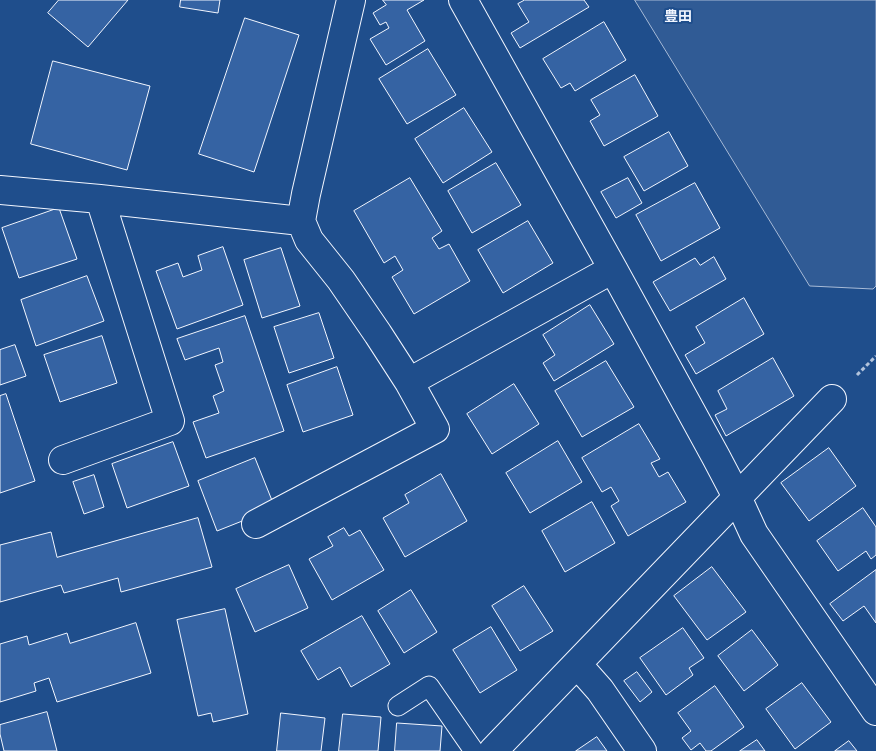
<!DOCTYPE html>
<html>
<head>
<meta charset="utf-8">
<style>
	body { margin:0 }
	canvas { display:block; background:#1f4e8c }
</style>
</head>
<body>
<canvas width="876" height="751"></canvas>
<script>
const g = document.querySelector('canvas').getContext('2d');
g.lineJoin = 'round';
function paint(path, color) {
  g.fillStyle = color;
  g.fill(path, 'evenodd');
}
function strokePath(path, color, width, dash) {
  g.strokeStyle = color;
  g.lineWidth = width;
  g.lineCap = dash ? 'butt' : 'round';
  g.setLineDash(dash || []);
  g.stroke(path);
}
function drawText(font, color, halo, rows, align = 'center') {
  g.font = font + ' "IBM Plex Serif","Noto Sans JP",serif';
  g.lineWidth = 4;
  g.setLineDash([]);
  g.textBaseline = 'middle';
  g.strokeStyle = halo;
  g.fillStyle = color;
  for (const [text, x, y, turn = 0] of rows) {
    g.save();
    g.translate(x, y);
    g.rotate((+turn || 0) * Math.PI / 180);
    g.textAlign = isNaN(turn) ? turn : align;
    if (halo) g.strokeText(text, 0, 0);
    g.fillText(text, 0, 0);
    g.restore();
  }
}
const built = new Path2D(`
	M 635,0 L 876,0 L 876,286 L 873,289 L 810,286 Z`);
const building = new Path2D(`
	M 59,0 L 128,0 L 88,47 L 48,13 Z
	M 181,0 L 220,0 L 218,13 L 180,7 Z
	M 383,0 L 424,0 L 407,10 L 425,41 L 386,65 L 370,39 L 389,28 L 386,22 L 380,25 L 373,13 L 386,5 Z
	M 525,0 L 584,0 L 589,7 L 520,48 L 511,33 L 529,22 L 518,4 Z
	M 245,18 L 299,35 L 254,172 L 199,154 Z
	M 604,22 L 626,60 L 575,91 L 570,83 L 561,88 L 543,59 Z
	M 428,49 L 456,95 L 407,124 L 379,79 Z
	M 53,61 L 150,86 L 127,170 L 31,144 Z
	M 635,75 L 658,116 L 604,146 L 590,121 L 600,115 L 591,100 Z
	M 464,108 L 492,152 L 443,183 L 415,139 Z
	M 669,132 L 688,166 L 644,191 L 624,157 Z
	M 496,163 L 521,205 L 472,233 L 448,191 Z
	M 410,178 L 442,231 L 432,238 L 439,249 L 449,244 L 470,281 L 414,314 L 392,277 L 403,270 L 395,256 L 384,263 L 354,211 Z
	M 628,178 L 642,203 L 616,218 L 601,192 Z
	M 695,183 L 720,228 L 661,261 L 636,215 Z
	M 59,208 L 77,259 L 19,278 L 2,228 Z
	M 528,221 L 553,263 L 503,293 L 478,250 Z
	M 223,247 L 243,305 L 177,329 L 156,271 L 178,263 L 183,277 L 202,270 L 198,256 Z
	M 281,248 L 300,306 L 262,318 L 244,260 Z
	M 714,257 L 726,279 L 670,311 L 653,282 L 695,258 L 700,265 Z
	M 87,276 L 104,321 L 36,346 L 21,300 Z
	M 744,298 L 764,334 L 696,374 L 685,355 L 705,343 L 696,327 Z
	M 590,305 L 614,344 L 554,381 L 543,363 L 555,355 L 543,335 Z
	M 319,313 L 334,358 L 289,373 L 274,327 Z
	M 245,316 L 284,431 L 206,458 L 193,422 L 219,413 L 213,396 L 224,391 L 215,365 L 223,362 L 219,348 L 185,360 L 177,339 Z
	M 102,336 L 117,383 L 60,402 L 44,355 Z
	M 15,345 L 26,376 L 0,385 L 0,350 Z
	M 773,358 L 794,396 L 726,436 L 715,415 L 727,409 L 718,391 Z
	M 606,361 L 634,407 L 582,437 L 555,391 Z
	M 337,367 L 353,415 L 303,432 L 287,385 Z
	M 514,384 L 539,424 L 492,454 L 467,414 Z
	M 6,394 L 35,481 L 0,493 L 0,396 Z
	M 639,424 L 660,459 L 651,463 L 659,477 L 668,472 L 686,502 L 628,536 L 611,506 L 619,501 L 611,487 L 602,492 L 582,458 Z
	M 558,441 L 582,482 L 530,513 L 506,473 Z
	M 173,442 L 189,486 L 127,508 L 112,464 Z
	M 829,448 L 856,486 L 809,521 L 781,483 Z
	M 255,458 L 275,508 L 217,531 L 198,481 Z
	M 441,474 L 467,521 L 405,557 L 383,518 L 409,503 L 405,495 Z
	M 94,475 L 104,507 L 84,514 L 73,482 Z
	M 592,502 L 615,543 L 565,572 L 542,531 Z
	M 863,508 L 876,527 L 876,555 L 871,559 L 866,551 L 838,571 L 817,541 Z
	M 198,518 L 212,567 L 121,592 L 118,578 L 64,593 L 61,585 L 0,602 L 0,545 L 51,532 L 57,557 Z
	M 344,528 L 349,536 L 360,530 L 384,570 L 332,600 L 309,559 L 333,546 L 328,537 Z
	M 289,565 L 308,608 L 255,632 L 236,589 Z
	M 712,567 L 746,612 L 707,640 L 674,596 Z
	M 876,570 L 876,623 L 864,606 L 843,621 L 830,604 Z
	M 524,586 L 553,631 L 520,651 L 492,606 Z
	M 411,590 L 437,632 L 404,653 L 378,611 Z
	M 225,609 L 248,714 L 213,722 L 211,713 L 198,716 L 177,620 Z
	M 362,616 L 390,664 L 351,687 L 340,667 L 318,680 L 301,651 Z
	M 136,623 L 151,673 L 57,702 L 49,678 L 34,683 L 36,691 L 0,702 L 0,644 L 27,636 L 29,645 L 67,633 L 70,643 Z
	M 491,627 L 517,670 L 480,693 L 453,650 Z
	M 683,628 L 704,658 L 689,668 L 693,675 L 666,695 L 640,658 Z
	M 752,630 L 778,665 L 744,691 L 718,656 Z
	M 637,672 L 652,692 L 640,702 L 624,681 Z
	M 802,683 L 831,722 L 795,749 L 766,709 Z
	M 715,686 L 744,727 L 711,751 L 706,751 L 700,743 L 691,750 L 682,738 L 691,731 L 678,713 Z
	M 47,712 L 57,751 L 4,751 L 0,734 L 0,725 Z
	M 281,713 L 325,718 L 321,751 L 277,751 Z
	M 343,714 L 381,717 L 378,751 L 339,751 Z
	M 397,723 L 442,726 L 440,751 L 395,751 Z
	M 597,737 L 607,751 L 576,751 Z
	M 757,740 L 765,751 L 740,751 Z
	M 849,741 L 857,751 L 835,751 Z`);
const path = new Path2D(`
	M 857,375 L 876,356`);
const service = new Path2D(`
	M 398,706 L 429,686 L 474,751`);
const minor = new Path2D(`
	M 351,0 L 306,194 L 301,221 L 309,240 L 341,280 L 378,334 L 409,382 L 613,269
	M 463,0 L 613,269 L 716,457 L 737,497 L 754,534 L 876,711
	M 0,190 L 100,199 L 301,221
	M 63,460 L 170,421 L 100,199
	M 256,524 L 435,429 L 409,382
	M 577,664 L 600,690 L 642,751
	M 493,751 L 832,399`);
const neighbourhoodNames = [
	["豊田",678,17]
];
paint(built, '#305b95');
strokePath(built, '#a8bbd7', 1);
paint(building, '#3563a3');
strokePath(building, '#f2f6ff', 1);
strokePath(service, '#f2f6ff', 21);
strokePath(minor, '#f2f6ff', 30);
strokePath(path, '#b3c4dc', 3, [4, 2.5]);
strokePath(service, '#1f4e8c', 19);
strokePath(minor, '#1f4e8c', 28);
drawText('bold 14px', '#f2f6ff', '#1f4e8c', neighbourhoodNames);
</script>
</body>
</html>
